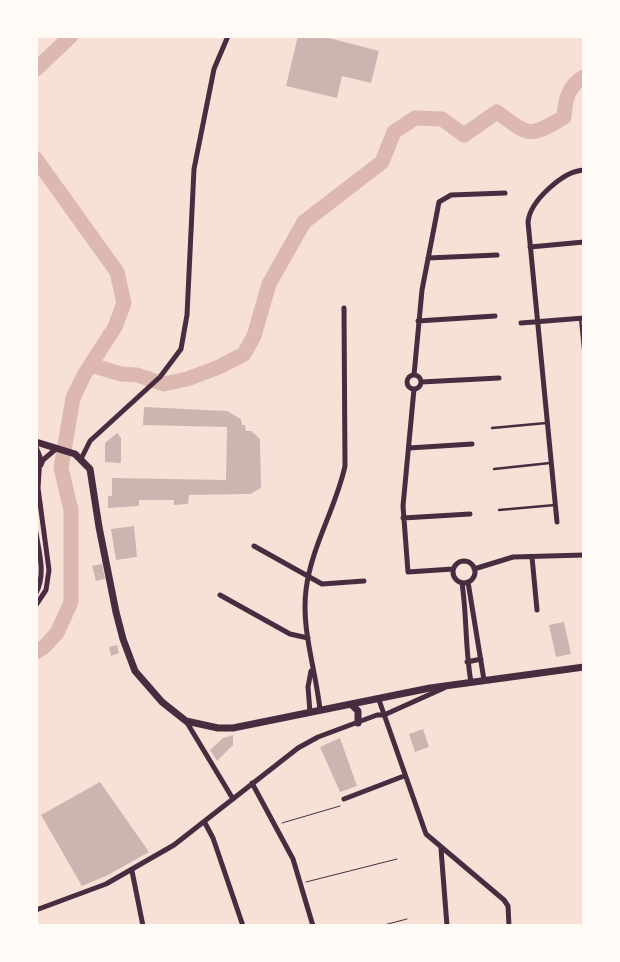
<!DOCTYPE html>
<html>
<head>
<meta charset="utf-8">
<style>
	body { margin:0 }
	#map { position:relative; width:620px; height:962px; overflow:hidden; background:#f7e1d7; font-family:"PT Serif",serif }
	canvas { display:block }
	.frame { position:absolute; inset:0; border:38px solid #fffaf5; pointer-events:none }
</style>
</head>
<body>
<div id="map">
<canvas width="620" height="962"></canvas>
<div class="frame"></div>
</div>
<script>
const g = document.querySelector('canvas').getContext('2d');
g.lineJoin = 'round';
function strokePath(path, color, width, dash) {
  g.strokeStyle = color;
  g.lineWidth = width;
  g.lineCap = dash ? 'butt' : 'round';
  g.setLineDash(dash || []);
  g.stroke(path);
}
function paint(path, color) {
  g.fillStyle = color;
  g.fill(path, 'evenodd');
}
const river = new Path2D(`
	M 36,69 L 71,36
	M 36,159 L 117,272 L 124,303 L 115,327 L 84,375 L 73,398 L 61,468 L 71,510 L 71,602 L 57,633 L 44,647 L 36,652
	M 91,365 L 121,374 L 137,375 L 164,384 L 187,379 L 219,367 L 244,354 L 254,336 L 269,284 L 304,222 L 382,162 L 394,132 L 415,118 L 442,119 L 464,135 L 497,112 C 529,135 528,139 564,117 C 565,101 568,85 584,77`);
const building = new Path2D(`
	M 298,36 L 321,36 L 379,51 L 371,83 L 342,76 L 337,98 L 286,86 Z
	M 144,407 L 227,411 L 241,419 L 242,425 L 245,425 L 246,431 L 251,431 L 260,439 L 261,488 L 250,494 L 189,495 L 188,504 L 174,505 L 174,500 L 139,500 L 139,506 L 108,508 L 108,496 L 112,496 L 112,478 L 226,480 L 227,427 L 143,425 Z
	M 117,433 L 121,438 L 121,463 L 105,462 L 105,443 Z
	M 134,526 L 137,557 L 116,560 L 111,529 Z
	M 102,564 L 105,579 L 96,581 L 92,566 Z
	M 564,622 L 571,654 L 556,657 L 549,625 Z
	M 117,645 L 119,653 L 111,656 L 109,647 Z
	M 423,729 L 429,747 L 415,752 L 409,734 Z
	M 233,735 L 233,745 L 217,761 L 210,750 L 223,738 Z
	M 340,738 L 357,786 L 340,792 L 320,747 Z
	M 100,782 L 149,852 L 108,875 L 82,886 L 41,815 Z`);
const path = new Path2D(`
	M 282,823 L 340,806
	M 306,882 L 397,859
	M 380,926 L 407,919`);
const service = new Path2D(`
	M 580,318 L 584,358
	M 492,428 L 546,423
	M 494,469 L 550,463
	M 499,510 L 555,505`);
const minor = new Path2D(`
	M 530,247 L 584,242
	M 428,258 L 497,255
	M 418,321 L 495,316
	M 521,323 L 584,318
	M407 382a7 7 0 1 1 14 0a7 7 0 1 1-14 0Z
	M 414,375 L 422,290 L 439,202 L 451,195 L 505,193
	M 421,382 L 499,378
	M 414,389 L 403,506 L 408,572 L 453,569
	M 36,447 L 40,457 L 38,488 L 49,570 L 46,590 L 36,605
	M 409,448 L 472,444
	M 81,459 L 90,441 L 160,377 L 181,349 L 187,315 L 194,169 L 214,69 L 228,36
	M 41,465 L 43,460 L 57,448
	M 403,518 L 470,514
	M 557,522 L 528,222 C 530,201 563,171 584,170
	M 36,533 C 39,552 46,575 36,593
	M 254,546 L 322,584 L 364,581
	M 532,557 L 537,610
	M453 572a11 11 0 1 1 22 0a11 11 0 1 1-22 0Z
	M 474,569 L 513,557 L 584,555
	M 468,582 L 484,680
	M 462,583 C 467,616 465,649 471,682
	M 220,595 L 290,634 L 308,638
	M 467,662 L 481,659
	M 379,700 L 426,834 L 504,900 L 508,906 L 509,926
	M 320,710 C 316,670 301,630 306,590 C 311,547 336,508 345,466 L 344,308
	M 310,712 L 308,687 L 311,671
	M 186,721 L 233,799
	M 252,783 L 293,859 L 313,926
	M 344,799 L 404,776
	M 205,823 L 213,838 L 243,926
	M 441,849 L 447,926
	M 132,871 L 143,926
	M 36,910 L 106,884 L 174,845 L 298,748 L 318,737 L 377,715 L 384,715 L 444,688`);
const secondary = new Path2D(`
	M 36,442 L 75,454 L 90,469 L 99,527 L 116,612 L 123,639 L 135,671 L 162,702 L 186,721 L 218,728 L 233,728 L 430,688 L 584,667
	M 352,705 L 358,711 L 358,723`);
strokePath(river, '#dcb8b0', 15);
paint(building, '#ccb4b1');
strokePath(path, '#4a2c40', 1);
strokePath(service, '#4a2c40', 2.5);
strokePath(minor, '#4a2c40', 5);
strokePath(secondary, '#4a2c40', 7);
</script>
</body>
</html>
